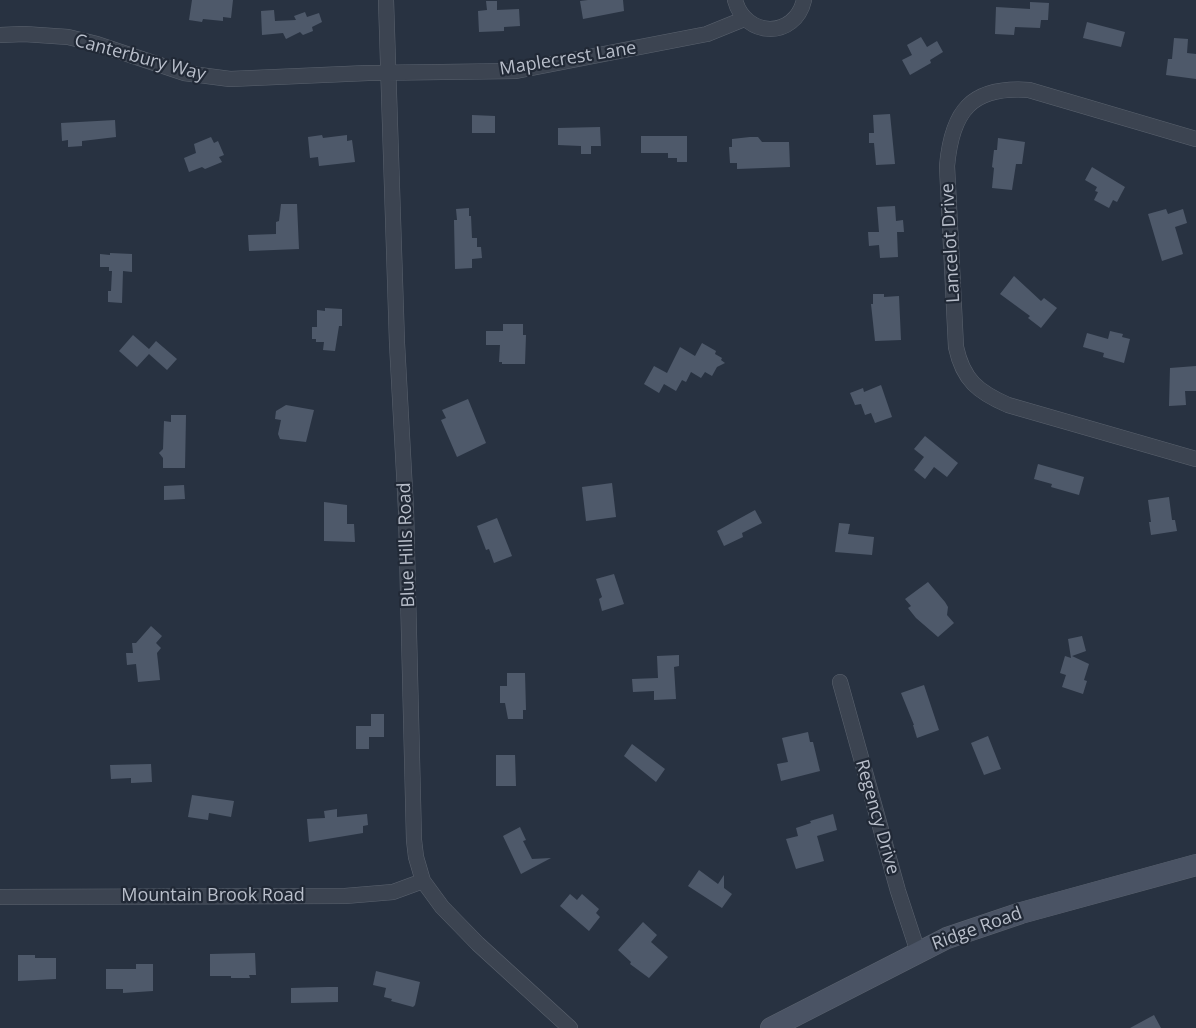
<!DOCTYPE html>
<html>
<head>
<meta charset="utf-8">
<style>
	body { margin:0 }
	canvas { display:block; background:#283241 }
</style>
</head>
<body>
<canvas width="1196" height="1028"></canvas>
<script>
const g = document.querySelector('canvas').getContext('2d');
g.lineJoin = 'round';
function paint(path, color) {
  g.fillStyle = color;
  g.fill(path, 'evenodd');
}
function strokePath(path, color, width, dash) {
  g.strokeStyle = color;
  g.lineWidth = width;
  g.lineCap = dash ? 'butt' : 'round';
  g.setLineDash(dash || []);
  g.stroke(path);
}
function drawText(font, color, halo, rows, align = 'center') {
  g.font = font + ' "Open Sans",sans-serif';
  g.lineWidth = 4.5;
  g.setLineDash([]);
  g.textBaseline = 'middle';
  g.strokeStyle = halo;
  g.fillStyle = color;
  for (const [text, x, y, turn = 0] of rows) {
    g.save();
    g.translate(x, y);
    g.rotate((+turn || 0) * Math.PI / 180);
    g.textAlign = isNaN(turn) ? turn : align;
    if (halo) g.strokeText(text, 0, 0);
    g.fillText(text, 0, 0);
    g.restore();
  }
}
const building = new Path2D(`
	M 192,0 L 233,0 L 231,18 L 223,17 L 223,21 L 203,19 L 202,22 L 189,20 Z
	M 588,0 L 623,0 L 624,11 L 583,19 L 580,1 Z
	M 486,1 L 497,1 L 497,10 L 519,9 L 520,26 L 504,27 L 504,31 L 479,32 L 478,11 L 487,10 Z
	M 1030,2 L 1049,3 L 1048,20 L 1041,20 L 1040,28 L 1015,27 L 1014,35 L 995,34 L 996,7 L 1030,9 Z
	M 274,10 L 275,21 L 296,20 L 294,16 L 305,12 L 307,17 L 319,13 L 322,22 L 312,27 L 313,31 L 303,35 L 300,32 L 286,39 L 283,33 L 262,35 L 261,11 Z
	M 1087,22 L 1125,32 L 1121,47 L 1083,38 Z
	M 921,37 L 927,47 L 937,41 L 943,52 L 930,60 L 931,63 L 910,75 L 902,60 L 912,55 L 907,45 Z
	M 1174,38 L 1188,39 L 1187,53 L 1196,54 L 1196,79 L 1166,75 L 1168,59 L 1172,59 Z
	M 890,114 L 895,164 L 876,165 L 874,143 L 869,143 L 869,133 L 874,133 L 873,115 Z
	M 472,115 L 495,116 L 495,133 L 472,133 Z
	M 115,120 L 116,137 L 82,141 L 82,146 L 68,147 L 68,140 L 62,141 L 61,123 Z
	M 600,127 L 601,146 L 591,146 L 591,154 L 581,154 L 581,146 L 558,145 L 558,128 Z
	M 322,135 L 323,138 L 347,135 L 347,141 L 352,140 L 355,162 L 319,166 L 318,157 L 310,158 L 308,137 Z
	M 641,136 L 687,136 L 687,162 L 677,162 L 677,158 L 668,158 L 668,153 L 641,153 Z
	M 211,137 L 214,143 L 218,141 L 224,155 L 219,157 L 222,162 L 205,169 L 202,167 L 189,172 L 184,158 L 196,153 L 194,144 Z
	M 750,137 L 758,137 L 762,142 L 789,142 L 790,167 L 737,169 L 737,163 L 730,163 L 729,147 L 732,147 L 732,139 Z
	M 998,138 L 1025,142 L 1022,164 L 1016,164 L 1012,190 L 992,188 L 994,168 L 992,167 L 994,150 L 997,150 Z
	M 1092,167 L 1125,187 L 1117,202 L 1113,200 L 1109,208 L 1094,200 L 1098,192 L 1095,191 L 1097,187 L 1085,180 Z
	M 281,204 L 297,204 L 299,249 L 249,251 L 248,235 L 276,234 L 276,222 L 279,221 Z
	M 895,206 L 896,221 L 903,220 L 904,232 L 897,232 L 898,257 L 880,258 L 879,245 L 869,246 L 868,232 L 879,232 L 877,207 Z
	M 469,208 L 469,216 L 471,216 L 472,238 L 477,238 L 477,247 L 481,247 L 482,258 L 472,259 L 472,268 L 455,269 L 454,220 L 457,220 L 456,209 Z
	M 1166,209 L 1168,214 L 1183,209 L 1187,223 L 1175,227 L 1183,254 L 1162,261 L 1148,214 Z
	M 110,253 L 132,254 L 132,272 L 123,271 L 122,303 L 108,302 L 108,291 L 111,291 L 112,271 L 109,271 L 109,267 L 100,267 L 100,254 L 110,255 Z
	M 1014,276 L 1041,301 L 1044,298 L 1057,308 L 1041,328 L 1028,318 L 1030,316 L 1000,294 Z
	M 873,294 L 884,294 L 884,297 L 899,296 L 901,340 L 875,341 L 871,304 L 873,304 Z
	M 325,308 L 342,309 L 342,326 L 339,326 L 335,351 L 323,350 L 324,342 L 316,342 L 316,339 L 312,339 L 312,327 L 317,327 L 317,310 L 325,311 Z
	M 503,324 L 523,324 L 523,335 L 526,335 L 525,364 L 502,364 L 502,362 L 499,362 L 500,345 L 486,345 L 486,331 L 503,331 Z
	M 1110,331 L 1123,334 L 1122,337 L 1130,339 L 1124,363 L 1103,357 L 1104,353 L 1083,347 L 1087,333 L 1108,339 Z
	M 133,335 L 149,349 L 156,341 L 177,359 L 167,370 L 149,354 L 137,367 L 119,351 Z
	M 702,343 L 716,351 L 715,354 L 722,358 L 721,360 L 725,363 L 717,367 L 712,376 L 705,372 L 701,378 L 691,372 L 686,382 L 682,380 L 676,391 L 664,384 L 659,393 L 644,384 L 654,366 L 667,373 L 680,347 L 695,356 Z
	M 1196,366 L 1196,391 L 1185,391 L 1186,405 L 1169,406 L 1170,368 Z
	M 881,385 L 892,417 L 875,423 L 871,413 L 865,415 L 861,404 L 855,405 L 850,393 L 863,388 L 864,392 Z
	M 468,399 L 486,443 L 457,457 L 441,420 L 446,418 L 442,410 Z
	M 286,405 L 314,410 L 306,442 L 280,439 L 278,434 L 281,420 L 275,419 L 276,411 Z
	M 171,415 L 186,415 L 185,468 L 163,468 L 163,458 L 159,453 L 163,449 L 164,421 L 171,422 Z
	M 925,436 L 958,463 L 947,477 L 934,467 L 925,479 L 914,470 L 924,457 L 914,449 Z
	M 1038,464 L 1084,477 L 1079,495 L 1051,487 L 1052,484 L 1034,479 Z
	M 612,483 L 616,517 L 586,521 L 582,487 Z
	M 184,485 L 185,499 L 164,500 L 164,486 Z
	M 1169,497 L 1172,520 L 1175,520 L 1177,531 L 1151,535 L 1149,522 L 1151,522 L 1148,500 Z
	M 324,502 L 347,505 L 347,524 L 354,524 L 355,542 L 324,541 Z
	M 755,510 L 762,523 L 742,533 L 743,537 L 724,546 L 717,531 Z
	M 497,518 L 512,556 L 494,563 L 489,549 L 486,550 L 477,526 Z
	M 839,523 L 850,524 L 848,534 L 874,537 L 872,555 L 835,552 Z
	M 614,574 L 624,604 L 602,611 L 599,599 L 602,597 L 596,579 Z
	M 928,582 L 945,602 L 948,607 L 947,615 L 954,623 L 938,637 L 916,618 L 908,608 L 911,606 L 905,599 Z
	M 151,626 L 162,636 L 156,643 L 161,648 L 157,653 L 160,680 L 138,682 L 136,664 L 127,665 L 126,653 L 133,653 L 132,643 L 136,643 Z
	M 1082,636 L 1086,651 L 1072,656 L 1089,664 L 1084,680 L 1087,681 L 1083,694 L 1062,687 L 1066,675 L 1060,673 L 1065,656 L 1071,658 L 1068,639 Z
	M 679,655 L 679,666 L 674,667 L 676,699 L 654,700 L 654,691 L 633,692 L 632,679 L 658,678 L 657,656 Z
	M 507,673 L 525,673 L 526,710 L 523,710 L 523,719 L 508,719 L 505,703 L 500,703 L 500,686 L 507,686 Z
	M 924,685 L 939,730 L 917,738 L 913,725 L 914,725 L 901,693 Z
	M 371,714 L 384,714 L 384,737 L 369,737 L 369,749 L 356,749 L 356,726 L 371,726 Z
	M 808,732 L 810,742 L 813,742 L 820,771 L 781,781 L 777,764 L 788,762 L 782,738 Z
	M 988,736 L 1001,769 L 984,775 L 971,743 Z
	M 632,744 L 665,769 L 656,782 L 624,756 Z
	M 496,755 L 515,755 L 516,786 L 496,786 Z
	M 151,764 L 152,782 L 131,783 L 131,778 L 111,779 L 110,765 Z
	M 192,795 L 234,801 L 231,817 L 209,813 L 208,820 L 188,817 Z
	M 337,809 L 337,817 L 367,814 L 368,825 L 363,826 L 363,833 L 309,842 L 307,819 L 325,818 L 324,811 Z
	M 833,814 L 837,830 L 817,836 L 824,861 L 796,869 L 786,839 L 798,836 L 796,828 L 811,823 L 810,821 Z
	M 520,827 L 526,840 L 523,841 L 532,859 L 551,858 L 521,874 L 503,836 Z
	M 699,870 L 718,884 L 724,875 L 724,888 L 732,894 L 722,908 L 688,886 Z
	M 570,894 L 577,900 L 582,894 L 599,909 L 596,913 L 600,917 L 589,931 L 560,906 Z
	M 643,922 L 657,935 L 651,942 L 668,957 L 649,978 L 630,964 L 631,962 L 618,950 Z
	M 255,953 L 256,975 L 249,975 L 250,978 L 231,978 L 231,976 L 210,976 L 210,954 Z
	M 18,955 L 35,955 L 35,958 L 56,958 L 56,979 L 18,981 Z
	M 136,964 L 153,964 L 153,991 L 123,993 L 123,989 L 106,989 L 106,969 L 136,969 Z
	M 376,971 L 420,982 L 415,1005 L 413,1007 L 391,1001 L 392,999 L 384,997 L 386,988 L 373,985 Z
	M 328,987 L 338,987 L 338,1002 L 291,1003 L 291,988 Z
	M 1154,1015 L 1161,1028 L 1130,1028 Z`);
const street = new Path2D(`
	M 386,0 L 397,343 L 406,510 L 414,840 L 416,857 L 423,881 L 442,907 L 478,944 L 570,1028
	M 735,0 C 745,38 795,39 804,0
	M 0,35 L 24,34 L 68,37 L 97,44 L 184,73 L 230,79 L 368,73 L 516,71 L 707,34 L 744,19
	M 1196,139 L 1029,90 C 971,86 952,111 947,166 L 956,347 C 963,380 978,392 1008,405 L 1196,459
	M 840,682 L 898,891 L 918,952
	M 0,897 L 345,896 L 393,892 L 423,881`);
const secondary = new Path2D(`
	M 771,1028 L 947,938 L 1021,913 L 1196,865`);
const streetNames = [
	["Canterbury Way",140,58,15],
	["Maplecrest Lane",568,59,-9],
	["Lancelot Drive",951,243,-93],
	["Blue Hills Road",407,545,-92],
	["Regency Drive",877,817,74],
	["Mountain Brook Road",213,896],
	["Ridge Road",977,929,-20]
];
paint(building, '#4e596a');
strokePath(street, '#5a626e', 16);
strokePath(secondary, '#5a626e', 22);
strokePath(street, '#3c4451', 15);
strokePath(secondary, '#4a5364', 21);
drawText('18px', '#b9bfcb', '#212936', streetNames);
</script>
</body>
</html>
